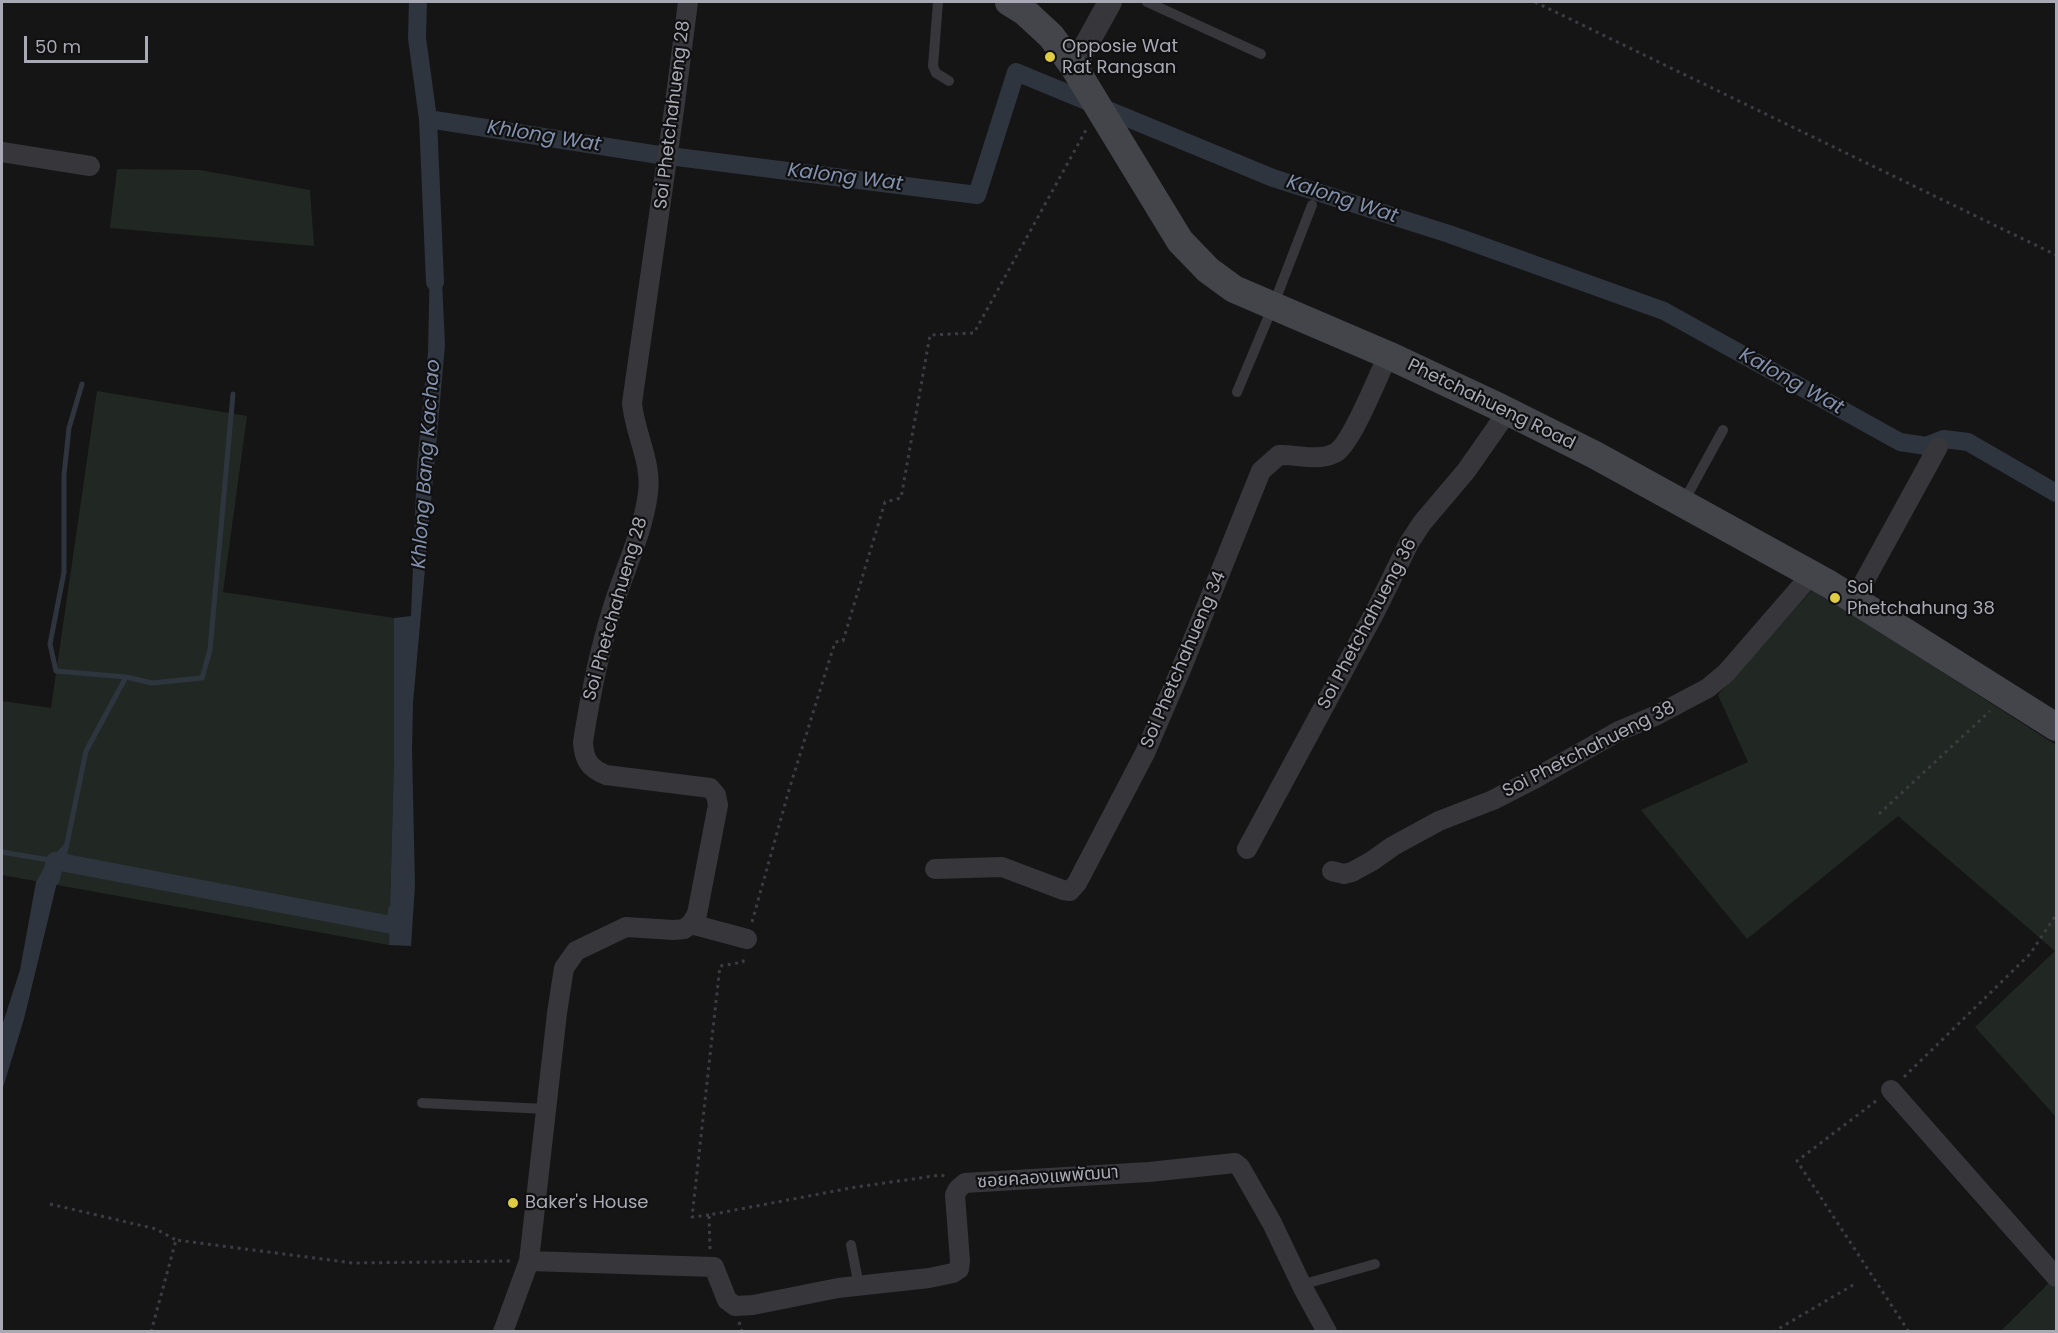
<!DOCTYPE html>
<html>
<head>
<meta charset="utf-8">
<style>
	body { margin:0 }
	#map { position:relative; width:2058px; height:1333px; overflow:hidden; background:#151516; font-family:Poppins,sans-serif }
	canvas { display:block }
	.frame { position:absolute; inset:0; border:3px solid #a8a9b5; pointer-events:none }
	.scale { position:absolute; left:24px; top:36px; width:124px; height:27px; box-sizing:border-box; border:3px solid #a8a9b5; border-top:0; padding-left:8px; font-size:18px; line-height:21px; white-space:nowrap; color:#a8a9b5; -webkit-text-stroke:4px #101011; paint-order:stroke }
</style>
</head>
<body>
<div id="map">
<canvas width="2058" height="1333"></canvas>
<div class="frame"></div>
<div class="scale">50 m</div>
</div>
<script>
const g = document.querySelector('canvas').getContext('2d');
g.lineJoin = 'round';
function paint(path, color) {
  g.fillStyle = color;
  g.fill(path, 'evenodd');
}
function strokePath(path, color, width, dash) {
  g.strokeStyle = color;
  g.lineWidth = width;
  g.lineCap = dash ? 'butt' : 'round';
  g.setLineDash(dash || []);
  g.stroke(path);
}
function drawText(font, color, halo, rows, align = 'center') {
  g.font = font + ' Poppins,"Noto Sans Thai",sans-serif';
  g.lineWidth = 4.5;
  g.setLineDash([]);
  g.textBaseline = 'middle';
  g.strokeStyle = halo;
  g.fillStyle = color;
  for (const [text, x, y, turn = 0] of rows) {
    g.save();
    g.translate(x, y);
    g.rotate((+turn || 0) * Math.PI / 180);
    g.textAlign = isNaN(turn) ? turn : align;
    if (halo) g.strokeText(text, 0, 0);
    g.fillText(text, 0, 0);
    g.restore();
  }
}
const green = new Path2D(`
	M 117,169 L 200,170 L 310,190 L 314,246 L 110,228 Z
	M 97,391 L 247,416 L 223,592 L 394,618 L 394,758 L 389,945 L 2,875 L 2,701 L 51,708 Z
	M 1813,589 L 2056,745 L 2056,1117 L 1975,1027 L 2055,951 L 1898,816 L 1747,939 L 1641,810 L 1748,762 L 1718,695 Z
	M 2051,1281 L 2056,1286 L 2056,1331 L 2000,1332 Z`);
const water = new Path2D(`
	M 430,259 L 441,260 L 445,345 L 413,703 L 412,750 L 415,885 L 411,946 L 389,945 L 394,758 L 394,618 L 411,616 L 417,466 L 428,352 Z
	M 67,841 L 24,1019 L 2,1091 L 2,1026 L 20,970 L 36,882 L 47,863 Z`);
const stream = new Path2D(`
	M 82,384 L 69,428 L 64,475 L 64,572 L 50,644 L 56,671 L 126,677
	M 2,852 L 55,861
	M 63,863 L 86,751 L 126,677 L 152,683 L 202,678 L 210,650 L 233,394`);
const canal = new Path2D(`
	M 418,2 L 417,38 L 428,119 L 435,282
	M 428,119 L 659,155
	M 677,157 L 977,195 L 1016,72 L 1273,178 L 1449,234 L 1664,311 L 1900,442 L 1926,446 L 1944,439 L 1968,442 L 2056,493
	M 51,878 L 55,861 L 397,926 L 397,911`);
const path = new Path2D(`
	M 1535,2 L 2056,255
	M 1879,814 L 1990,711
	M 752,922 L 789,790 L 835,642 L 843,641 L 885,502 L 901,498 L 930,335 L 974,333 L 1086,130
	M 1904,1077 L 2030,954 L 2056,915
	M 1876,1101 L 1797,1161 L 1909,1332
	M 50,1204 L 156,1229 L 176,1240
	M 709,1215 L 692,1217 L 720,966 L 743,962 L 744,955
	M 710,1249 L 709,1215 L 856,1187 L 941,1175 L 947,1177
	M 739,1322 L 742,1332
	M 151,1332 L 176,1240 L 353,1263 L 511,1261
	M 1773,1332 L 1853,1285`);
const service = new Path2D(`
	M 938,2 L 933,66 L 936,73 L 949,81
	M 1147,2 L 1261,54
	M 1237,392 L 1273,306 L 1312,205
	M 1683,503 L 1723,430
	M 422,1103 L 546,1109
	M 851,1245 L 859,1286
	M 1301,1285 L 1375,1264`);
const minor = new Path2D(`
	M 2,152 L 90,166
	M 1854,600 L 1938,447
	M 1247,849 L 1375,612 L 1409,543 L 1422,523 L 1466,471 L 1508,411
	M 935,869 L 1002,867 L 1063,890 L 1070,891 L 1077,883 L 1145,753 L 1182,667 L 1261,471 L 1279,455 C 1296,454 1318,462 1335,453 C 1351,445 1379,374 1388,355
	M 1332,871 L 1344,874 L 1352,872 L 1372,861 L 1393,846 L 1439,821 L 1493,800 L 1534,779 L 1619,731 L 1657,715 L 1708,688 L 1726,673 L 1811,575
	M 691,924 L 747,939
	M 1891,1090 L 2056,1277
	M 529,1261 L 714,1267 L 727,1300 L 735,1306 L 753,1305 L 838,1288 L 929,1278 L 953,1273 L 959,1269 L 960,1261 L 955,1195 L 958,1189 L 965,1183 L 1149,1172 L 1235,1163 L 1240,1167 L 1272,1223 L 1303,1288 L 1327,1332
	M 503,1332 L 529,1261 L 557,1013 L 564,968 L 576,951 L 626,927 L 674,930 L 684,929 L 691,924 L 697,914 L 718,805 L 716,795 L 710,788 L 606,775 C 589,768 584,760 583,742 C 590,697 599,651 613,607 C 624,570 643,533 648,493 C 652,461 635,435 632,403 L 675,103 L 688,2`);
const tertiary = new Path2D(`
	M 1074,67 L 1110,2`);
const secondary = new Path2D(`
	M 1009,2 L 1025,12 L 1051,36 L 1074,67 L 1180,241 L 1208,270 L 1234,289 L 1388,355 L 1501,408 L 1595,455 L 1829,584 L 2056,727`);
const markers = [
	[1050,57,6,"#e0cc43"],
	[1835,598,6,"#e0cc43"],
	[513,1203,6,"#e0cc43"]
];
const poiNames = [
	["Opposie Wat",1062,47],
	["Rat Rangsan",1062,68],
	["Soi",1847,588],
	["Phetchahung 38",1847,609],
	["Baker's House",525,1203]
];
const streetNames = [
	["Soi Phetchahueng 28",673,115,-83],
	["Phetchahueng Road",1491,405,26],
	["Soi Phetchahueng 28",616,609,-74],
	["Soi Phetchahueng 36",1368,624,-62],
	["Soi Phetchahueng 34",1184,660,-67],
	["Soi Phetchahueng 38",1589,750,-27],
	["ซอยคลองแพพัฒนา",1048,1178,-4]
];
const waterNames = [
	["Khlong Wat",544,137,9],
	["Kalong Wat",845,178,7],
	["Kalong Wat",1342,200,18],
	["Kalong Wat",1791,382,29],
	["Khlong Bang Kachao",427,464,-86]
];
paint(green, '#212823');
paint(water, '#2f353e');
strokePath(stream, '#2f353e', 5);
strokePath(canal, '#2f353e', 18);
strokePath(path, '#3c3d42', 3, [3, 4.5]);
strokePath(service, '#36363b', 10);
strokePath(minor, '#36363b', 20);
strokePath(tertiary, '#36363b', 24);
strokePath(secondary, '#44454b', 28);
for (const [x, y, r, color] of markers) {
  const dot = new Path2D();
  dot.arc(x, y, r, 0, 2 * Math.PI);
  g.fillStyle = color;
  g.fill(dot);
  strokePath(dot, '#101011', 2);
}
drawText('18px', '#a8a9b5', '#101011', poiNames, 'left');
drawText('18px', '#a8a9b5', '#101011', streetNames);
drawText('italic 20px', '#8290ad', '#101011', waterNames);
</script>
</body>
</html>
